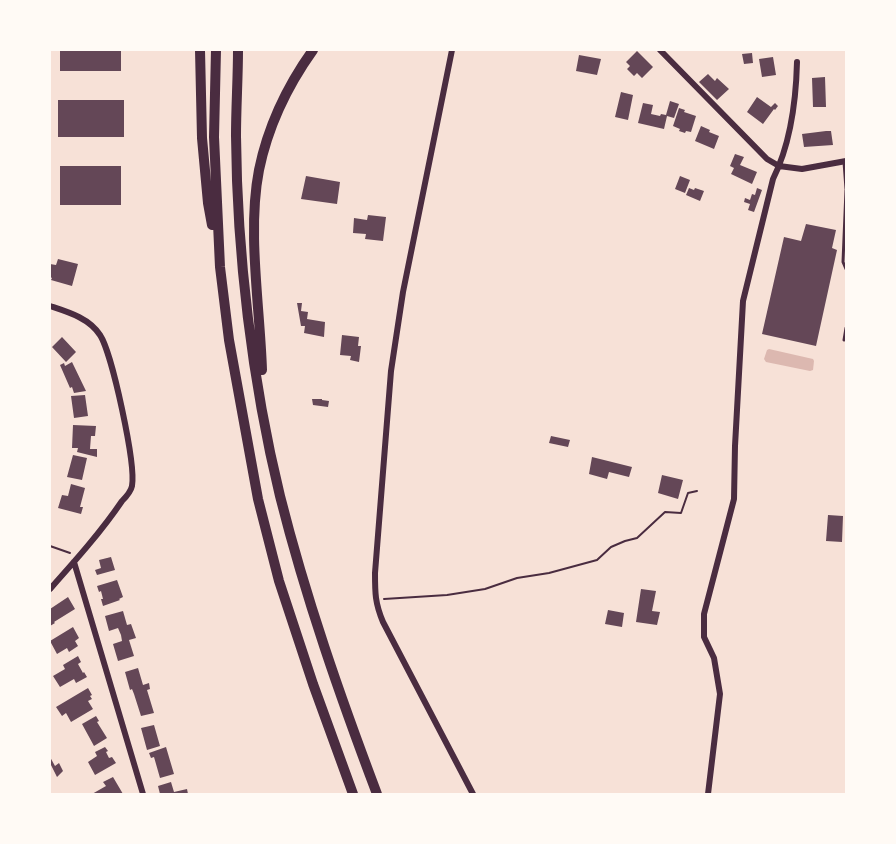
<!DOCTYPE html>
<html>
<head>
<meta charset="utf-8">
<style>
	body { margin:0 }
	#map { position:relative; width:896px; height:844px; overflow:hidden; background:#f7e1d7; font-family:"PT Sans Narrow",sans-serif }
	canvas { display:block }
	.frame { position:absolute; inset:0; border:51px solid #fffaf5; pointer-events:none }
</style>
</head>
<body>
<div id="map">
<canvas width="896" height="844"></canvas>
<div class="frame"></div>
</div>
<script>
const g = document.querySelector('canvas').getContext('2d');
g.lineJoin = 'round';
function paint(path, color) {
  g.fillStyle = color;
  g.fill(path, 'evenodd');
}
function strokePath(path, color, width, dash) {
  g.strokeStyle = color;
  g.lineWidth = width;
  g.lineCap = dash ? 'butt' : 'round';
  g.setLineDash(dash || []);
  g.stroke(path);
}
const water = new Path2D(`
	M 769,349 L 813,359 L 814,361 L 813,370 L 810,371 L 766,362 L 764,359 L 767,350 Z`);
const building = new Path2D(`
	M 60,50 L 121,50 L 121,71 L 60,71 Z
	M 637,51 L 653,67 L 642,78 L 637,73 L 634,76 L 627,69 L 630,66 L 626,62 Z
	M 752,53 L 753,63 L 744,64 L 742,54 Z
	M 579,55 L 601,59 L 597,75 L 576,71 Z
	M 773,57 L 776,75 L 762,77 L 759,59 Z
	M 708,74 L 715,81 L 717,78 L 729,89 L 717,100 L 699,82 Z
	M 825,77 L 826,107 L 813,107 L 812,78 Z
	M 621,92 L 633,95 L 628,120 L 615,117 Z
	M 757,97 L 771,107 L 775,103 L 778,106 L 775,110 L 774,109 L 763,124 L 747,112 Z
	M 58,100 L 124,100 L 124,137 L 58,137 Z
	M 670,101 L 679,104 L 674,118 L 667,116 L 664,129 L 638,123 L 643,103 L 653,105 L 651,114 L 660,116 L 661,114 L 666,115 Z
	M 679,108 L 685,110 L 684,112 L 696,116 L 691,132 L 686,131 L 685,133 L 679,131 L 680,129 L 673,126 Z
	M 701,126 L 710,130 L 709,132 L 719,136 L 714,149 L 695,141 Z
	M 826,131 L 831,131 L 833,145 L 804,147 L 802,134 Z
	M 735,154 L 744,157 L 740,165 L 757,172 L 752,184 L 731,174 L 734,168 L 730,166 Z
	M 60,166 L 121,166 L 121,205 L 60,205 Z
	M 306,176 L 340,182 L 337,204 L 301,199 Z
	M 680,176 L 690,180 L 685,193 L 675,189 Z
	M 689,188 L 694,190 L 695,188 L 704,191 L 700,201 L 686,195 Z
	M 757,188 L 762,190 L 754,212 L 748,210 L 750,204 L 744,202 L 745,198 L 750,200 L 752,194 L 755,195 Z
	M 368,215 L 386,217 L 383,241 L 365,239 L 366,234 L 353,233 L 354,218 L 367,220 Z
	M 806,224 L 836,230 L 832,248 L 837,250 L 816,346 L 762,334 L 784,237 L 801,241 Z
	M 58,259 L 78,264 L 72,286 L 51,280 L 52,278 L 50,277 L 50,264 L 56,265 Z
	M 297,303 L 302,303 L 301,311 L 308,312 L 307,319 L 325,322 L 324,337 L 304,333 L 305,326 L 301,326 Z
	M 342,335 L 359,337 L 358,346 L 361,346 L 359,362 L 350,360 L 351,356 L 340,355 Z
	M 62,337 L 76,352 L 66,362 L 52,347 Z
	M 72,362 L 86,391 L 74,393 L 72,387 L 70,388 L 60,365 L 64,363 L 65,366 Z
	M 85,395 L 88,416 L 74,418 L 71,396 Z
	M 312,399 L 322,399 L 322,400 L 329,401 L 328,407 L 313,405 Z
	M 73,425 L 96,426 L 95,436 L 91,436 L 90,449 L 97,449 L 97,457 L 77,452 L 78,448 L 72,448 Z
	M 551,436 L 570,440 L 568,447 L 549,443 Z
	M 73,455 L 87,458 L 82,480 L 67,477 Z
	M 592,457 L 632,467 L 629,477 L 609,472 L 607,479 L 589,474 Z
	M 662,475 L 683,480 L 678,499 L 658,493 Z
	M 71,484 L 85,488 L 80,507 L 83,507 L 81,514 L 58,508 L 62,495 L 68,496 Z
	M 828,515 L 843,516 L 842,542 L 826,541 Z
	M 111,557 L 115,570 L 97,575 L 95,570 L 101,568 L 99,560 Z
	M 117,580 L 123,597 L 119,599 L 120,600 L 103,606 L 101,599 L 103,599 L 101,591 L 99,592 L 97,586 Z
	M 641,589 L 656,591 L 652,611 L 660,612 L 657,625 L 636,622 Z
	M 68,597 L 75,609 L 54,622 L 55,623 L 50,626 L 50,609 Z
	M 608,610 L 624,613 L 622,627 L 605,624 Z
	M 123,611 L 127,625 L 131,624 L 136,638 L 129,640 L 134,656 L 118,661 L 113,644 L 122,641 L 121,635 L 118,628 L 109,631 L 105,616 Z
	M 73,627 L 79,638 L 75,641 L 78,646 L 69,652 L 67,648 L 57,654 L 50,641 Z
	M 78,656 L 81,662 L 78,664 L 83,673 L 84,672 L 87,677 L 76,683 L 74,679 L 60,687 L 53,676 L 65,669 L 63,665 Z
	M 138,668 L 143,685 L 149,683 L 150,689 L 147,690 L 154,713 L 141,716 L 134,694 L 132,689 L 130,690 L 125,672 Z
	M 88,688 L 92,695 L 90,696 L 92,699 L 88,701 L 93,709 L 71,722 L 66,713 L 62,716 L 56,707 Z
	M 96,716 L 99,721 L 97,722 L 107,738 L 94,746 L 82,724 Z
	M 154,725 L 160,746 L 147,750 L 141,728 Z
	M 105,747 L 108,751 L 106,752 L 109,758 L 112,757 L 116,763 L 95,775 L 88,762 L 97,756 L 95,752 Z
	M 166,747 L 174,774 L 160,778 L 154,757 L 151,758 L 149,753 Z
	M 50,757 L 55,766 L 59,763 L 63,771 L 57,777 L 50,763 Z
	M 113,777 L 123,794 L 92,794 L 106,786 L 103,782 Z
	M 171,782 L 174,792 L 187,789 L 188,794 L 160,794 L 158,786 Z`);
const path = new Path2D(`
	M 50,546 L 70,553
	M 384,599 L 447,595 L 485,589 L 517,578 L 549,573 L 597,560 L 611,547 L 625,541 L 637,538 L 665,512 L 681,513 L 688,493 L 697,491`);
const service = new Path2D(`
	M 844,162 L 846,189
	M 846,190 L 843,262 L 846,269
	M 844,340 L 846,328`);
const minor = new Path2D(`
	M 452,50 L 403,292 L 391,371 L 375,573 C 375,593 375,603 383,622 L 473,794
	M 660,50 L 767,159 L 779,166 L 802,169 L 846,161
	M 50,306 C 68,312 89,318 100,335 C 112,353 136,464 132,486 C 131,491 126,497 122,501 C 101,532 75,561 50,589
	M 74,562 L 143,794
	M 708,794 L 720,694 L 714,658 L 704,637 L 704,614 L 734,499 L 735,446 L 743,301 L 773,179 C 791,143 796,102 797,62`);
const trunk = new Path2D(`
	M 200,50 L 202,138 L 208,203 L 212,225
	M 216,50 L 214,137 L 220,267 L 229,340 L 258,499 L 279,581 L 313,684 L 353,794
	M 238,50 C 238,78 236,107 236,136 C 237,255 252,381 280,496 C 306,599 340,696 377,794
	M 262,370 C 260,307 247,231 259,170 C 268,126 288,85 313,50`);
paint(water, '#dcb8b0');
paint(building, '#644757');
strokePath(path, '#4a2c40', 2);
strokePath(service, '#4a2c40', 3);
strokePath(minor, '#4a2c40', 6);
strokePath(trunk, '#4a2c40', 10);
</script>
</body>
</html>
